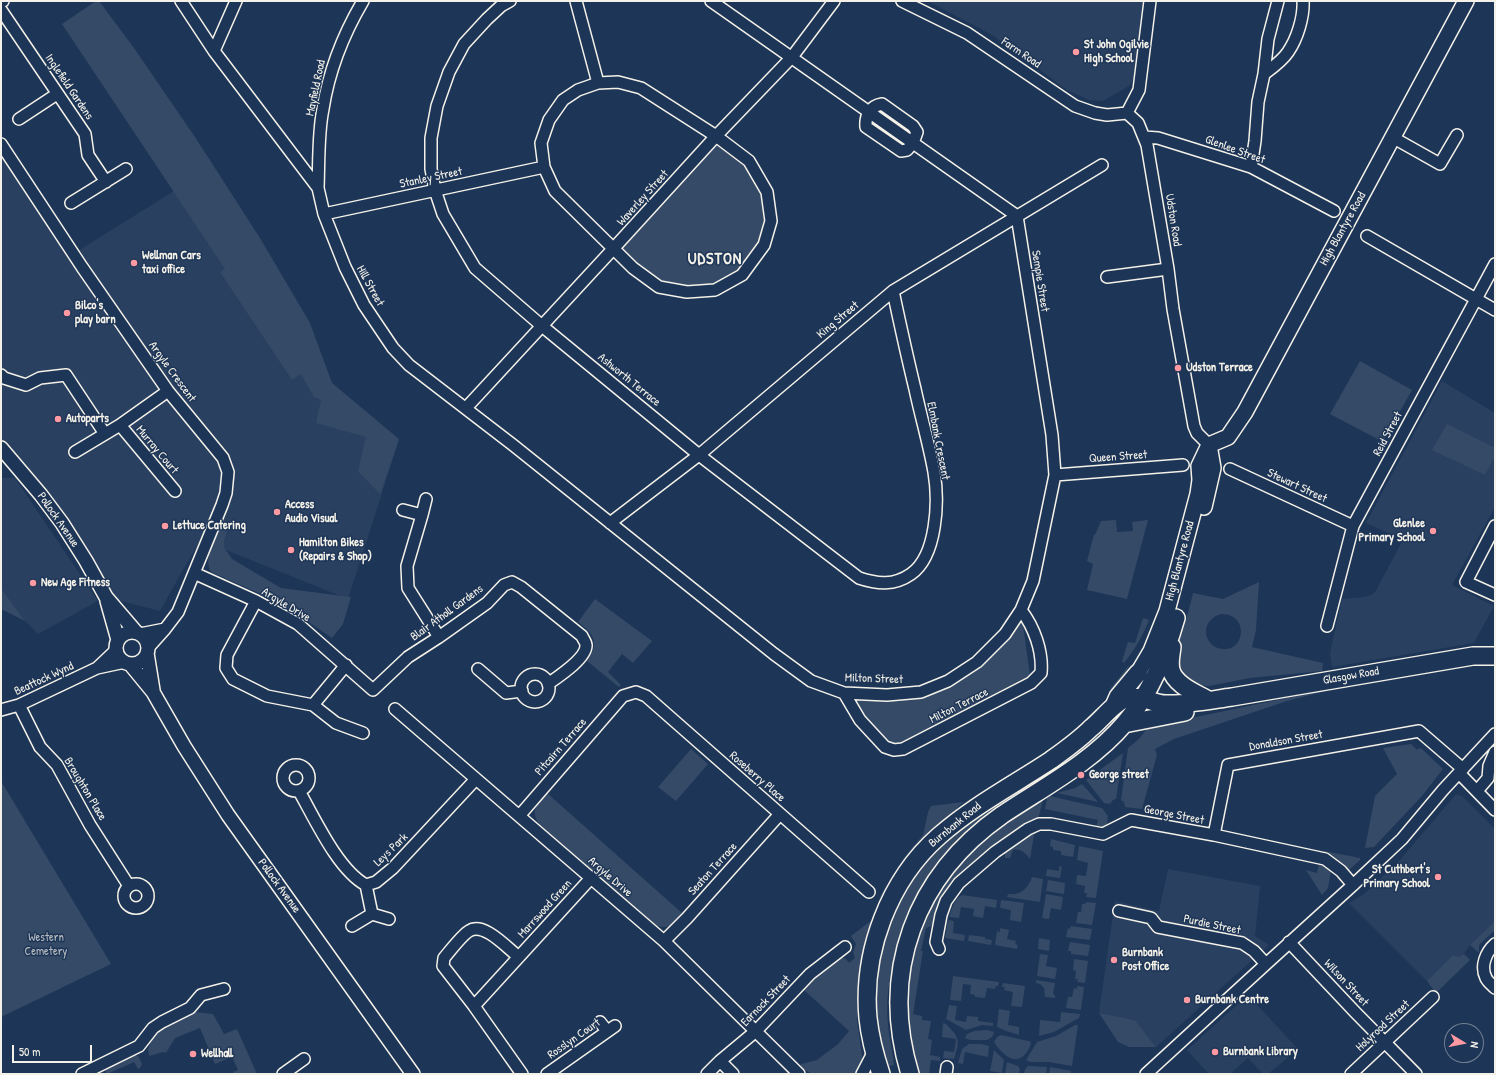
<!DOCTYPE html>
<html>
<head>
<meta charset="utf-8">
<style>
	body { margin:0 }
	#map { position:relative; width:1496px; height:1075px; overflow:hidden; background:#1d3557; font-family:"Patrick Hand",sans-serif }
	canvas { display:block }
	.frame { position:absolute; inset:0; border:2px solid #f4f1e8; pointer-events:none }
	.north { position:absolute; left:1444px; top:1023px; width:40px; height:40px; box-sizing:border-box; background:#1d3557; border:1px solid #738091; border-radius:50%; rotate:100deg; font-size:11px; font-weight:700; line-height:16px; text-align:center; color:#f4f1e8 }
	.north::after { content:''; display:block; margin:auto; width:14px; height:18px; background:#ff9aa2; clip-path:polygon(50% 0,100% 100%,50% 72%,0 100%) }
	.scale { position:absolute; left:12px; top:1045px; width:80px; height:18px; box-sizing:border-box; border:2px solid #f4f1e8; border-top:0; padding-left:5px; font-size:12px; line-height:14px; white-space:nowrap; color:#f4f1e8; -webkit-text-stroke:3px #1d3557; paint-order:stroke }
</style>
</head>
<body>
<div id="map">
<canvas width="1496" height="1075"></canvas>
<div class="frame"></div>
<div class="north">N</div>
<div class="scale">50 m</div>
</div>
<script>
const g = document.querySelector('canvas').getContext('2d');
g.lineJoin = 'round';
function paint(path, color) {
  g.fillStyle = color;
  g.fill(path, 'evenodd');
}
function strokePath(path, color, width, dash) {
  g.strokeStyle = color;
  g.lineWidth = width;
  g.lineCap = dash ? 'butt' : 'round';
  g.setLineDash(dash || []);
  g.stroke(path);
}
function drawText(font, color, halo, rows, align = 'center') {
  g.font = font + ' "Patrick Hand",sans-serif';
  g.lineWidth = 3;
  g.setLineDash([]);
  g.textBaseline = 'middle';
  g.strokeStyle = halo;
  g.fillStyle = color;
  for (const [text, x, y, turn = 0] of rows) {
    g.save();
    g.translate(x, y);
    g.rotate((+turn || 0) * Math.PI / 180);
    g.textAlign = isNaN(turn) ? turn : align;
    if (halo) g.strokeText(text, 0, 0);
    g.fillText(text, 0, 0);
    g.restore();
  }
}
const built = new Path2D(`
	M 928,1 L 1143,1 L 1134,79 L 1129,86 L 1103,101 L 1089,100 L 1067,90 L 992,35 Z
	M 1,145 L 73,254 L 174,191 L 290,355 L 399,440 L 348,599 L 201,540 L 184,568 L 160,611 L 106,597 L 62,523 L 1,450 Z
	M 1442,381 L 1495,413 L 1495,507 L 1452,585 L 1494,606 L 1474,643 L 1332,667 L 1330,653 L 1342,599 L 1364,597 L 1371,595 L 1375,592 L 1403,540 L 1366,523 Z
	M 1,475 L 2,478 L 15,478 L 98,601 L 38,634 L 25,621 L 1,588 Z
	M 1456,794 L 1462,796 L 1495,829 L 1495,921 L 1470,945 L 1463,955 L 1459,957 L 1453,955 L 1427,981 L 1349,903 L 1363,895 L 1400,860 Z
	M 1168,869 L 1260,886 L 1255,936 L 1269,945 L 1156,1047 L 1135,1020 L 1099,1013 L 1115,901 L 1159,911 Z
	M 1248,995 L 1298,1049 L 1268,1074 L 1263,1074 L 1248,1058 L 1230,1074 L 1209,1074 L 1187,1050 Z`);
const green = new Path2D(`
	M 96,1 L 99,1 L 134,48 L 195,137 L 260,238 L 310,323 L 332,383 L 399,439 L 380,494 L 358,471 L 366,437 L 316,423 L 321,400 L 314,397 L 301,374 L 292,380 L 220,272 L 225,269 L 62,24 Z
	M 716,136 L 749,161 L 767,192 L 771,221 L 742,275 L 715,290 L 659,287 L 613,249 Z
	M 1360,361 L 1412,390 L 1383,442 L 1330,414 Z
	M 1447,424 L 1495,448 L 1495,456 L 1485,475 L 1432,450 Z
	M 1116,520 L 1117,532 L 1133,531 L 1132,522 L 1148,520 L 1127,599 L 1087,590 L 1093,564 L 1087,561 L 1094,534 L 1095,535 L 1101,521 Z
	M 220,524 L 228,528 L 224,540 L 224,547 L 232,559 L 281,588 L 351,597 L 343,624 L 332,638 L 294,612 L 263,595 L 211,572 C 203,558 215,538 220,524 Z
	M 1259,582 L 1256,630 L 1252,647 L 1323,663 L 1322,671 L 1250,678 L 1209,686 C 1191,687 1175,669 1177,651 C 1177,645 1180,638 1182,633 C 1186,620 1190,606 1193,593 L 1223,599 ZM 1221,614 C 1249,613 1246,652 1222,649 C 1216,648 1211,645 1209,641 C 1201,629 1210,617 1221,614 Z
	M 1,588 L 25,621 L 1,609 Z
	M 595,599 L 652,641 L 633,663 L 622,654 L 608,672 L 621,685 L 619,687 L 587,661 C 600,643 594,634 578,622 Z
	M 1021,610 L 1031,683 L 903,749 L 885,747 L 844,693 L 921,692 L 977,662 Z
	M 1143,618 L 1149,620 C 1143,636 1135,649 1124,663 L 1122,661 L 1128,642 L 1135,643 Z
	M 1129,665 L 1127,670 L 1113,691 L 1110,689 Z
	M 1325,690 L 1326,691 L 1287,701 L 1174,739 L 1155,749 L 1157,755 L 1142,809 L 1125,807 L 1124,802 L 1121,800 L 1128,748 L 1139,739 L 1148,727 Z
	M 1115,713 L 1121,718 L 1114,727 L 1048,779 L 1043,772 Z
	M 1411,744 L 1417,750 L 1419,748 L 1422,749 L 1443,769 L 1422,796 L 1374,847 L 1365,848 L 1375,796 L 1397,774 L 1383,748 Z
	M 691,749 L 708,764 L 676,801 L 658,787 Z
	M 1123,753 L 1116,799 L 1113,800 L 1110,804 L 1104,803 L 1086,780 Z
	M 1,781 L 111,964 L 1,1017 Z
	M 1025,783 L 1030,790 L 997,812 L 901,936 C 891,967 885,993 888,1025 C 889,1038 893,1051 894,1065 L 885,1067 L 880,1052 L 873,997 L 884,933 L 913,875 L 948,836 Z
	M 1082,784 L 1098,802 L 1057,793 L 1075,788 Z
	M 547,793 L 682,913 C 673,925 669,930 653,925 L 540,825 C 529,810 537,805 547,793 Z
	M 1050,796 L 1102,808 L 1108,816 L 1107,827 L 1103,829 L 1096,828 L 1098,820 L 1045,809 L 1047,798 Z
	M 1044,797 L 1038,819 C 1025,823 1013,833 1002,841 C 965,868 948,880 934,925 L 926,928 L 921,951 L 923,951 L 913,1014 L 922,1016 L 922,1020 L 931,1021 L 928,1039 L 932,1040 L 930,1055 L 940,1057 L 940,1061 L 931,1060 L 929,1074 L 917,1074 L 906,1017 L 910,959 L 928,908 L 962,859 L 995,830 Z
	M 963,802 L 935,832 L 862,974 L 857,1020 L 862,1056 L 862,1064 L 858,1074 L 812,1074 L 800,1067 L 801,1064 L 817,1060 L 838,1044 L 849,1031 L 804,990 L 832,962 L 840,957 L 846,959 L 849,963 L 855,958 L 853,952 L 856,944 L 851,936 L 872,920 L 881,895 L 903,859 L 923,835 L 928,812 L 931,806 Z
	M 1037,829 L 1036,833 L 1034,835 L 1030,859 C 1025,853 1021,848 1013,850 L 1010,858 L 1005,858 L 1005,851 Z
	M 1051,839 L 1075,845 L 1073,857 L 1061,855 L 1061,851 L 1053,850 L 1053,847 L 1050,846 Z
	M 1079,846 L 1103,851 L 1096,898 L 1086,897 L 1087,893 L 1084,893 L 1085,886 L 1076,884 L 1077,875 L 1086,876 L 1088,863 L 1077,860 Z
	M 1324,851 L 1360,858 L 1360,860 L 1348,871 L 1335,858 L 1323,852 Z
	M 1319,863 L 1331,870 L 1328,888 L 1322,895 L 1306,870 L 1317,873 Z
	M 1059,866 L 1062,867 L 1060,878 L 1046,876 L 1047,869 L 1059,871 Z
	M 1032,877 L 1043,879 L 1040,902 L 1007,897 L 1008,894 C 1019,896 1028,889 1032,877 Z
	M 1048,880 L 1065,883 L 1064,894 L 1046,891 Z
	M 1046,894 L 1063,897 L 1061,910 L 1051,908 L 1049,919 L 1042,918 Z
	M 962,895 L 997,900 L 996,908 L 985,906 L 983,918 L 973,916 L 974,909 L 961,907 L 959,918 L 949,917 C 952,909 954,899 962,895 Z
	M 1001,900 L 1024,903 L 1021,922 L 1010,920 L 1011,910 L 1000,908 Z
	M 1086,902 L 1096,903 L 1092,925 L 1076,923 L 1078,912 L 1081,912 L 1082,904 L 1085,904 Z
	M 948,920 L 954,921 L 953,933 L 965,935 L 964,941 L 945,938 Z
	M 1495,921 L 1495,930 L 1479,945 L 1479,953 L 1470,945 Z
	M 1071,926 L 1092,929 L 1090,940 L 1066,937 L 1068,928 L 1070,929 Z
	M 1000,928 L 1009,930 L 1007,939 L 1016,941 L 1015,944 L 1018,945 L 1017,949 L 995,945 L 997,931 L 1000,932 Z
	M 969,935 L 985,937 L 985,939 L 992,940 L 991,945 L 968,941 Z
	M 1039,938 L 1050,940 L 1049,951 L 1038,949 Z
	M 1070,942 L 1090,945 L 1088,956 L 1071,954 L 1071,951 L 1068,951 Z
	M 1040,954 L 1048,955 L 1046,966 L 1057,968 L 1055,979 L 1037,976 Z
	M 1464,954 L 1470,960 L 1436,993 L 1427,981 L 1453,955 L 1459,957 Z
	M 1074,959 L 1088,961 L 1085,983 L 1077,982 L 1078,979 L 1075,979 L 1076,971 L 1073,970 Z
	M 953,976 L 999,982 L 998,986 L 996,986 L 995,989 L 987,988 L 985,998 L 975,997 L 975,995 L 970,994 L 971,985 L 963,984 L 961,1001 L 950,1000 Z
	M 1036,980 L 1055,983 L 1053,994 L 1055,995 L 1055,998 L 1045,997 L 1044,988 L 1040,984 L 1036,983 Z
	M 1003,983 L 1025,986 L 1022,1007 L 1011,1006 L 1013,992 L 1004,990 L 1005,987 L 1002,987 Z
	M 1077,986 L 1084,987 L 1081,1010 L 1066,1008 L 1068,997 L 1072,997 L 1074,988 L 1077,989 Z
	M 949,1005 L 957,1006 L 955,1020 L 966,1022 L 967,1016 L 978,1017 L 978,1021 L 993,1023 L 993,1026 L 982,1025 L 966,1030 L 946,1019 Z
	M 999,1009 L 1010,1011 L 1008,1025 L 1019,1027 L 1019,1035 L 1006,1031 L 997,1027 Z
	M 195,1012 L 213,1014 L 224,1034 L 237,1029 L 257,1074 L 234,1074 L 233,1072 L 238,1070 L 232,1057 L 215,1064 L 200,1028 L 175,1038 L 166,1053 L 163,1052 L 149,1056 L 148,1049 L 155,1032 Z
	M 1061,1012 L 1080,1014 L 1079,1018 L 1054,1032 L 1039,1036 L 1040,1020 L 1060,1022 Z
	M 1099,1013 L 1135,1020 L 1156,1047 L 1129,1047 L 1118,1042 Z
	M 943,1023 L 946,1024 C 960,1038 960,1040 954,1059 L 943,1058 L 944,1051 L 954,1052 L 956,1039 L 942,1037 Z
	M 1075,1025 L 1078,1025 L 1072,1066 L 1049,1062 L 1030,1062 L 1026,1060 L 1037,1042 L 1056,1036 Z
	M 987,1030 L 994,1032 C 992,1042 983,1040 975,1040 C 971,1040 969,1040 965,1038 L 967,1034 L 974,1031 Z
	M 1001,1035 L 1028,1041 L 1030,1041 L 1031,1044 C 1021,1070 1004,1058 994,1042 L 997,1037 Z
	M 969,1044 L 981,1044 L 989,1046 L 988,1057 L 965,1052 L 963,1064 L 958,1063 L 962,1049 Z
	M 994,1050 L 1004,1060 L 1002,1073 L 990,1071 Z
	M 134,1054 L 139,1057 L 142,1064 L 140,1068 L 138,1069 L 134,1062 L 107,1074 L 104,1066 Z
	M 1007,1062 L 1018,1066 L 1020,1069 L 1019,1074 L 1005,1073 Z
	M 1028,1066 L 1047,1067 L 1046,1074 L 1024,1074 L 1025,1069 Z
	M 1050,1067 L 1071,1071 L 1071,1074 L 1049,1074 Z`);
const minor = new Path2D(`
	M 181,1 L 214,51 L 318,188 L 324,214 L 345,267 L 364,305 L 393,348 L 409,365 L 513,445 L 774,654 L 811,681 L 844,693 L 887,695 L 921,692 L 948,681 L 977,662 L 1005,634 L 1021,610 L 1033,581 L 1055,475 L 1052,435 L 1017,216 L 711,1
	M 510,1 L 501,6 L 487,19 L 464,44 L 449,72 L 437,106 L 431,138 L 431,169 L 435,190 L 443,214 L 475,268 L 542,326 L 699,455 L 859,578 C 877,584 894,586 911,574 C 937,556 939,501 934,472 C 929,444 921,417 915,389 C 907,356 900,324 893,291
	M 576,1 L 598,83
	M 902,1 L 967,33 L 1075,106 L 1095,113 L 1107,115 L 1127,113
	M 1,2 L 3,1
	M 1,10 L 85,134 L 88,155 L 106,182
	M 214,51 L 236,1
	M 1264,74 C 1272,68 1282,61 1288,52 C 1297,39 1304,17 1303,1
	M 618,82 L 641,88 L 716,136 L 749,161 L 767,192 L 771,221 L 764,245 L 742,275 L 715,290 L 687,292 L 659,287 L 633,268 L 555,191 L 544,167 L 541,143 L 549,120 L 563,100 L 578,90 L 598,83 Z
	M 882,104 L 913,126 L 917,132 L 913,143 L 907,150 L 901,151 L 866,127 C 865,116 870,106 882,104 Z
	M 1127,113 L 1138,123 L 1147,145 L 1168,269 L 1173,309 L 1194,426 L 1197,433 L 1209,445
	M 1127,113 L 1139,90 L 1150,1
	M 19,119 L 57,94
	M 1144,137 L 1158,138 L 1251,167 L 1334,211
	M 1392,137 L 1440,164 L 1457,135
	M 1,144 L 82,267 L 168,391 L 223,458 L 228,472 L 226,493 L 222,505 L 178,612 L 165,629 L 148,648
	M 1251,167 L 1255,141 L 1258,102 L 1264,74 L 1268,39 L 1278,1
	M 318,188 C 319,163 318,132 323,109 C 329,70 343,35 363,1
	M 71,203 L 126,169
	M 324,214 L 544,167
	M 1367,236 L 1495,310
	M 1107,277 L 1168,269
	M 1,375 L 4,378 L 26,385 L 40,378 L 66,375 L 105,434
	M 168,391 L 120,425 L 175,491
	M 466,408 L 613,249 L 716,136 L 792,57 L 834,1
	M 75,452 L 120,425
	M 1230,469 L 1353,526
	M 1055,475 L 1183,465
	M 403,510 L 422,515 L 426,499
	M 422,515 L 407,566 L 408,588 L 439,637
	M 610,523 L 699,455 L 893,291 L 1102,165
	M 1495,526 L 1466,582 L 1495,595
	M 194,573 L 256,601 L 298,624 L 373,690 L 408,657 L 439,637 L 487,603 L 504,585 L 512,582 L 521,587 L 582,636 C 583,639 586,642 586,645 C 587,658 558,677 548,684
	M 256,601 L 227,655 L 226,668 L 233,679 L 267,696 L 313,705 L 346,665
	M 1327,626 L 1353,526 L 1495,264
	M 140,634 L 165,629
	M 97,668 L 116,650
	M 478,669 L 506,693 L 522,691
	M521 688a14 14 0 1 1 28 0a14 14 0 1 1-28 0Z
	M 844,693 L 860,720 L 885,747 L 894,750 L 903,749 L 1031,683 L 1041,673 C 1043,651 1034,627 1021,610
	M 19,705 L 40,747 L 57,765 L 90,825 L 129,886
	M 313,705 L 336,723 L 363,733
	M 395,709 L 664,941 L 799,1074
	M 1,710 L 19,705 L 97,668 L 125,662
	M283 778a13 13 0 1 1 26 0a13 13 0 1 1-26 0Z
	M 1459,773 L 1495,810
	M 299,791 C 315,819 338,870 366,885 L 376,882 L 393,868 L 476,779
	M 1477,791 L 1488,778 L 1489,766 L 1495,752
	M 520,815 L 623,696 L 636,692 L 646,696 L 869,892
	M 1214,835 L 1228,765 L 1419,731 L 1463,769
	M124 896a12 12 0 1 1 24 0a12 12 0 1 1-24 0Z
	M 366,885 L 372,914 L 389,919
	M 1119,911 L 1151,918 L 1158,927 L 1242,943 L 1254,951 L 1266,964 L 1353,885 L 1402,839 L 1443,790 L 1495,734
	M 352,926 L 372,914
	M 664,941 L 687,918 L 780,814
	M 1289,942 L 1355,1012 L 1416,1074
	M 1495,944 C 1486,952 1480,966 1486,978 C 1488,982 1492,985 1495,988
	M 939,949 L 936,942 L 941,915 L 946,901 L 959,883 L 995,852 L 1028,829 L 1039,824 L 1051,824 L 1103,834 L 1131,820 L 1214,835 L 1325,859 L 1341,871 L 1353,885
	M 474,1006 L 443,966 L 444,958 C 450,951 462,935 469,931 C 484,921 508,949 519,957
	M 600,1022 L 607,1031
	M 720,1061 L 733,1074
	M 82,1074 L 139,1046 L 153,1028 L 162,1022 L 190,1008 L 201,995 L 224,989
	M 283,1074 L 304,1059
	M 522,1074 L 474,1006 L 591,878
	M 547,1074 L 615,1026
	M 707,1074 L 720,1061 L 756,1031 L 810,974 L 845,947
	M 862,1074 L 874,1051
	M 946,1074 L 947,1067
	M 1146,1074 L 1266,964
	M 1351,1074 L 1433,997`);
const tertiary = new Path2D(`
	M 1,448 L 41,495 L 62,523 L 86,561 L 106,597 L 136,632
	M 107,601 L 118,640
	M116 648a16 16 0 1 1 32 0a16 16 0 1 1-32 0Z
	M 147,653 L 153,690
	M 130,664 L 153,692 L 184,746 L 228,815 L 413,1074`);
const secondary = new Path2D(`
	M 1204,507 L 1213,468 L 1209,445
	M 1138,673 L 1151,651 L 1167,611 L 1198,494 L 1200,480 L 1199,466 L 1209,445 L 1228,437 L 1245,412 L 1466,1`);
const primary = new Path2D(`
	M 1172,647 C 1171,655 1169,662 1171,670 C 1175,685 1196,693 1208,700
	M 1114,706 L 1118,697 L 1138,673
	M 1124,724 L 1185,712
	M 881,1074 C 875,1056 870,1037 868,1018 C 862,952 889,880 939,836 C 973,806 1013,785 1051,760 C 1065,750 1079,740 1091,728 C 1101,720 1114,703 1125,699 C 1142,693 1150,704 1166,704 C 1187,705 1211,700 1232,697 L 1473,656 L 1495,656
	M 910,1074 C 879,972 915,876 1002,815 C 1044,787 1092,762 1125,723 C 1151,693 1165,656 1176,618`);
const markers = [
	[1076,52,4,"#ff9aa2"],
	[134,263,4,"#ff9aa2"],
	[67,313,4,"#ff9aa2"],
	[1178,368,4,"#ff9aa2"],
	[58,419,4,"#ff9aa2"],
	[277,512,4,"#ff9aa2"],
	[165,526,4,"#ff9aa2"],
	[1433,531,4,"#ff9aa2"],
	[291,550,4,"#ff9aa2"],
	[33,583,4,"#ff9aa2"],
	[1081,775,4,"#ff9aa2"],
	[1438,877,4,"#ff9aa2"],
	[1114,960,4,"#ff9aa2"],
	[1187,1000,4,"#ff9aa2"],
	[1215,1052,4,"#ff9aa2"],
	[193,1054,4,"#ff9aa2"]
];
const poiNames = [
	["St John Ogilvie",1084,45],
	["High School",1084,59],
	["Wellman Cars",142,256],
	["taxi office",142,270],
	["Bilco's",75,306],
	["play barn",75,320],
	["Udston Terrace",1186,368],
	["Autoparts",66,419],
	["Access",285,505],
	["Audio Visual",285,519],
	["Glenlee",1425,524,"right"],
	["Primary School",1425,538,"right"],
	["Lettuce Catering",173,526],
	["Hamilton Bikes",299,543],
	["(Repairs & Shop)",299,557],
	["New Age Fitness",41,583],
	["George street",1089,775],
	["St Cuthbert's",1430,870,"right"],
	["Primary School",1430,884,"right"],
	["Burnbank",1122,953],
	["Post Office",1122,967],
	["Burnbank Centre",1195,1000],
	["Burnbank Library",1223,1052],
	["Wellhall",201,1054]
];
const streetNames = [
	["Farm Road",1021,53,34],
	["Inglefield Gardens",69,87,56],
	["Mayfield Road",316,88,-78],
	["Glenlee Street",1235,150,20],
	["Stanley Street",431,178,-12],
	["Waverley Street",643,198,-48],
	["Udston Road",1173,220,81],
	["High Blantyre Road",1343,229,-61],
	["Sempie Street",1040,281,81],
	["Hill Street",370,286,61],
	["King Street",838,320,-40],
	["Argyle Crescent",172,372,54],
	["Ashworth Terrace",629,380,39],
	["Reid Street",1388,434,-62],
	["Elmbank Crescent",938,441,79],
	["Murray Court",157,450,50],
	["Queen Street",1118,457,-4],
	["Stewart Street",1297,486,25],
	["Pollock Avenue",58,520,55],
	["High Blantyre Road",1180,561,-75],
	["Argyle Drive",286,605,31],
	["Blair Atholl Gardens",447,613,-36],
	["Glasgow Road",1351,676,-10],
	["Beattock Wynd",44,679,-25],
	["Milton Street",874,679,2],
	["Milton Terrace",959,706,-27],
	["Donaldson Street",1286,741,-10],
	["Pitcairn Terrace",561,747,-49],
	["Roseberry Place",757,777,41],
	["Broughton Place",85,789,59],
	["George Street",1174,815,11],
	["Burnbank Road",955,825,-39],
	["Leys Park",391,850,-44],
	["Seaton Terrace",713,869,-48],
	["Argyle Drive",610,877,41],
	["Pollock Avenue",279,886,54],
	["Marrswood Green",545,909,-48],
	["Purdie Street",1212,925,12],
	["Wilson Street",1346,983,47],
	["Earnock Street",766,1001,-46],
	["Holyrood Street",1383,1026,-43],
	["Rosslyn Court",574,1039,-35]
];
const parkNames = [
	["Western",46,938],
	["Cemetery",46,952]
];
const districtNames = [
	["UDSTON",715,260]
];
paint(built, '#2a4060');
paint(green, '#354a67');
strokePath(minor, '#f4f1e8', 14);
strokePath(tertiary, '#f4f1e8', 16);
strokePath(secondary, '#f4f1e8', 18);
strokePath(primary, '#f4f1e8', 20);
strokePath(minor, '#1d3557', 11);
strokePath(tertiary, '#1d3557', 13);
strokePath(secondary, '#1d3557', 15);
strokePath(primary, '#1d3557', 17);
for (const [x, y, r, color] of markers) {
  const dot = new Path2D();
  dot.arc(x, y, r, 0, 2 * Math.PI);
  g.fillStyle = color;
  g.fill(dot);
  strokePath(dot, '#1d3557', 1.5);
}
drawText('bold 12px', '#f4f1e8', '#1d3557', poiNames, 'left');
drawText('12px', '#f4f1e8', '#1d3557', streetNames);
drawText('12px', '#bbbfc1', '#1d3557', parkNames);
g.letterSpacing = '1px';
drawText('bold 16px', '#f4f1e8', '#1d3557', districtNames);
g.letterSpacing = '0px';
</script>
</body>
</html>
